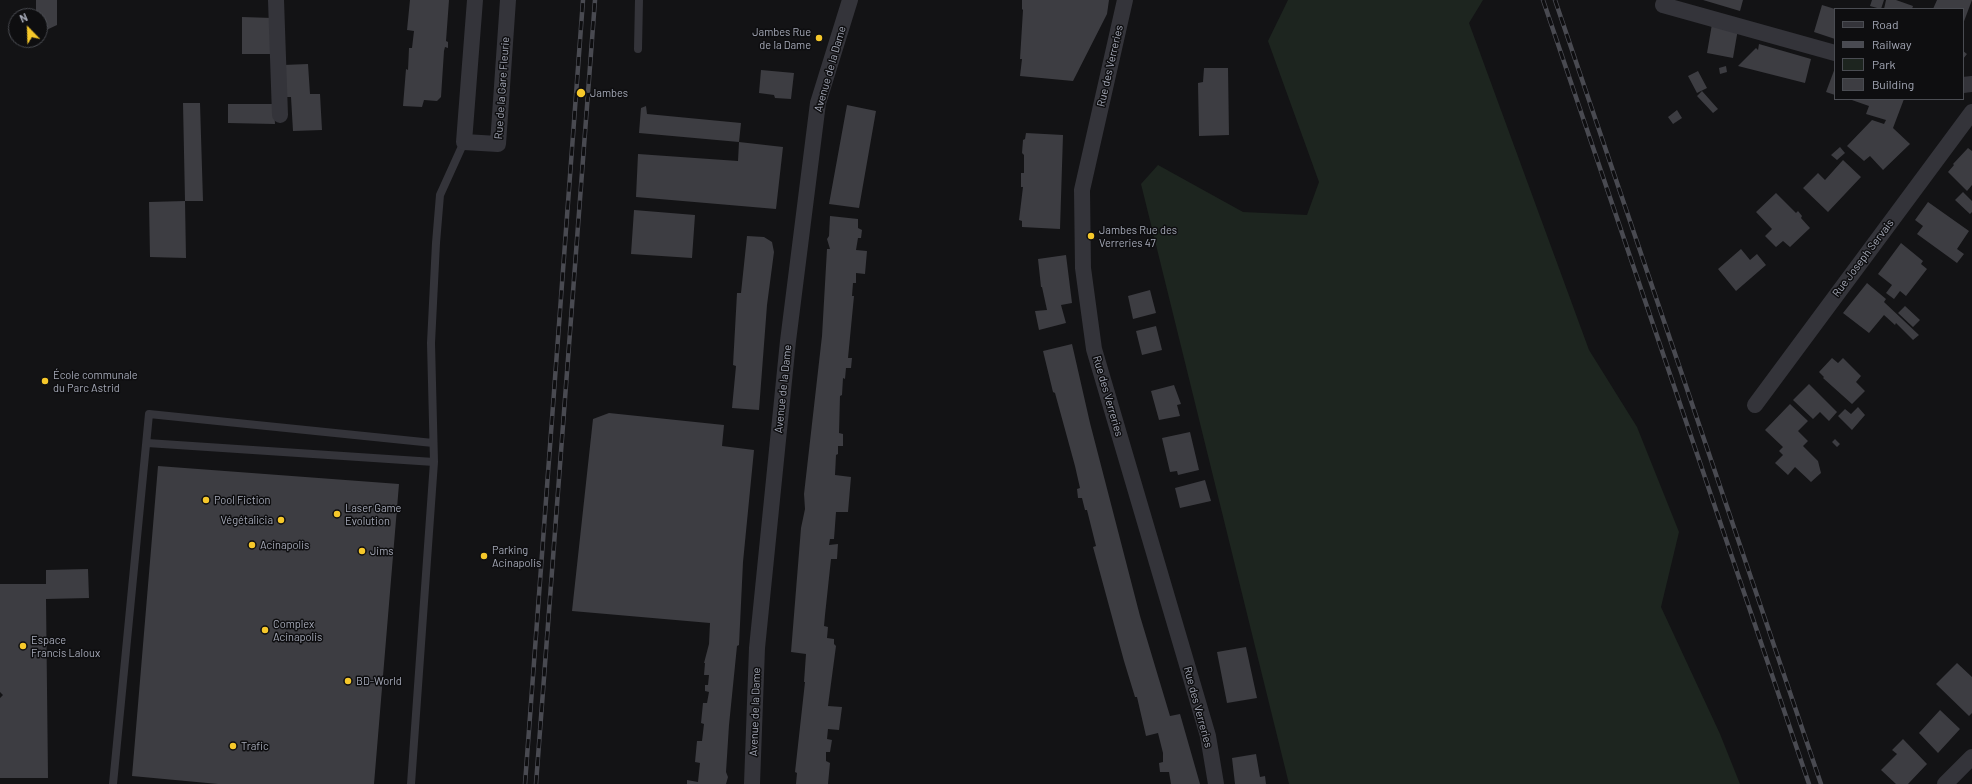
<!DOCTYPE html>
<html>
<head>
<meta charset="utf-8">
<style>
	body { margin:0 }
	#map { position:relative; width:1972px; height:784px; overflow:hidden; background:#131315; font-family:Barlow,sans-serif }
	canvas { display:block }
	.legend { position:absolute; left:1834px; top:8px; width:130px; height:92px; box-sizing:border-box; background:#0e0e10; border:1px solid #4a4c52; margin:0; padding:5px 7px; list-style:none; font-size:12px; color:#a4a8b6 }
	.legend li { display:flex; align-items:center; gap:8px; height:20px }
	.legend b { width:20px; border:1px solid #4a4c52 }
	.north { position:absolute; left:8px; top:8px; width:40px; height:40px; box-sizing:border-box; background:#0e0e10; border:1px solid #4a4c52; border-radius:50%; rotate:337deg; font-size:11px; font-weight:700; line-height:16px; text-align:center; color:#a4a8b6 }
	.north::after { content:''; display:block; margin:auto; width:14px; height:18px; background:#f6c82a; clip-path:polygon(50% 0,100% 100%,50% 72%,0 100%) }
</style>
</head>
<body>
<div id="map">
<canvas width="1972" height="784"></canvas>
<ul class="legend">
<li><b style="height:5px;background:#34343a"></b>Road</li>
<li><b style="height:5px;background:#494a51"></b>Railway</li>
<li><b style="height:11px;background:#1d251f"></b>Park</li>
<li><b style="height:11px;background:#3d3d42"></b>Building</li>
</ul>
<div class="north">N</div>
</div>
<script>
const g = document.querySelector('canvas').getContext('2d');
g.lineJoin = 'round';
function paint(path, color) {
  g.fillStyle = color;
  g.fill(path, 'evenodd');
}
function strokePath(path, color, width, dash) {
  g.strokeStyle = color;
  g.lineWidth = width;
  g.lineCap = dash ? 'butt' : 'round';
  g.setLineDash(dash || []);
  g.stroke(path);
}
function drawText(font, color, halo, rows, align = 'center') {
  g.font = font + ' Barlow,sans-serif';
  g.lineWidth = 3;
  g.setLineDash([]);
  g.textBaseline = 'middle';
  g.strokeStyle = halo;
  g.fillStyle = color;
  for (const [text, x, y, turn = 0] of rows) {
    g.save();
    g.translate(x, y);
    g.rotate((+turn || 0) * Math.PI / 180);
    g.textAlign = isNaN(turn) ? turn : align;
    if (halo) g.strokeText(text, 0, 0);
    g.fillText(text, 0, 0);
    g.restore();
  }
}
const green = new Path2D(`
	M 1288,0 L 1483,0 L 1469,23 L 1589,350 L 1637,427 L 1679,532 L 1661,607 L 1720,734 L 1740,784 L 1289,784 L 1141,184 L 1158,165 L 1243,212 L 1307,215 L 1319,182 L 1268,41 Z`);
const building = new Path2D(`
	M 36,0 L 57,0 L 57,25 L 40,33 L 40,16 L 36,16 Z
	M 410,0 L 449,0 L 446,41 L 448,42 L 448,48 L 445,47 L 444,51 L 441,97 L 437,101 L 424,100 L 422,107 L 403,106 L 406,69 L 408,70 L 409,48 L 412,48 L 414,31 L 407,30 Z
	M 1022,0 L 1109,0 L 1107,14 L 1073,81 L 1020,76 L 1022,59 L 1020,59 L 1023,10 L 1022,9 Z
	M 1703,0 L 1743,0 L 1740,11 Z
	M 1872,0 L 1884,0 L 1881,9 L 1870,6 Z
	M 1886,0 L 1896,0 L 1913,6 L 1912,9 L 1884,9 Z
	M 1937,0 L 1972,0 L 1963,24 L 1963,9 L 1933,9 Z
	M 1822,5 L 1835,9 L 1835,39 L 1814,32 Z
	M 242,17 L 273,18 L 273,54 L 242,54 Z
	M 1712,24 L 1738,29 L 1733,58 L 1707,53 Z
	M 1759,44 L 1811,59 L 1805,83 L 1738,66 L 1756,48 L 1758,50 Z
	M 1963,51 L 1967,54 L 1963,59 Z
	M 308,64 L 310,94 L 320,94 L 322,130 L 293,131 L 291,97 L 284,97 L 283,65 Z
	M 1726,66 L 1727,72 L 1720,74 L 1719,68 Z
	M 1204,68 L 1228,68 L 1229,135 L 1199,136 L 1198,83 L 1203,82 Z
	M 1835,68 L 1835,95 L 1826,92 Z
	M 761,70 L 794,73 L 791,99 L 775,98 L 774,95 L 759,93 Z
	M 1698,71 L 1707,88 L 1697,93 L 1688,76 Z
	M 1702,91 L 1718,109 L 1713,113 L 1697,96 Z
	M 1849,99 L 1904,99 L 1893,128 L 1910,144 L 1883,170 L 1870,156 L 1864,161 L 1847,146 L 1872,120 L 1884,124 L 1886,120 L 1866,114 L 1869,106 Z
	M 183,103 L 200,103 L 203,201 L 185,201 Z
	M 228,104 L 274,104 L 275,124 L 228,123 Z
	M 847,105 L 876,111 L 859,208 L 829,204 Z
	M 646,106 L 647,114 L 741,123 L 739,142 L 639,133 L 641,108 Z
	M 1677,110 L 1682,118 L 1673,124 L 1668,117 Z
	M 1026,133 L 1063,135 L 1060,229 L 1022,227 L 1022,221 L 1019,220 L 1023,187 L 1021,187 L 1021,173 L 1024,173 L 1024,155 L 1022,153 L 1023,140 L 1025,139 Z
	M 739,142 L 783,147 L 776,209 L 636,197 L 638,154 L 738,161 Z
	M 1840,147 L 1845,153 L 1837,160 L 1831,155 Z
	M 1968,148 L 1972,151 L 1972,185 L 1967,191 L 1948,172 L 1954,165 L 1953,164 Z
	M 1843,160 L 1861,177 L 1828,212 L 1803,188 L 1818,173 L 1825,180 Z
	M 1963,192 L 1972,201 L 1972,212 L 1970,214 L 1955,200 Z
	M 1776,193 L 1796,213 L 1798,211 L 1802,216 L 1801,218 L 1810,228 L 1790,247 L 1783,241 L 1776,247 L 1765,236 L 1772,229 L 1756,212 Z
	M 185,201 L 186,258 L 150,257 L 149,202 Z
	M 1928,202 L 1969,231 L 1957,249 L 1964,254 L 1957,263 L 1917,234 L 1923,226 L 1915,220 Z
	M 634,210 L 695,215 L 692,258 L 631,254 Z
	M 830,216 L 858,219 L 858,228 L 862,230 L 861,238 L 858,238 L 856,250 L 867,251 L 865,274 L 856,273 L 856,283 L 853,283 L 852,296 L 854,296 L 848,358 L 852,358 L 851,368 L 846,368 L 845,379 L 843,378 L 842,395 L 840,396 L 839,433 L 843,434 L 843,446 L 838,446 L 838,454 L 836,455 L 835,475 L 851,477 L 848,512 L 836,512 L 834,539 L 830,539 L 829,545 L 838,544 L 837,559 L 831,559 L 825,615 L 824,626 L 828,627 L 827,638 L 834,639 L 834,644 L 836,646 L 828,706 L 842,707 L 839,730 L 828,729 L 827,739 L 832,740 L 830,752 L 826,752 L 826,761 L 830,763 L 828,784 L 796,784 L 797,773 L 795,772 L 805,682 L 804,682 L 806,654 L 791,652 L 801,528 L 805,509 L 804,494 L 822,336 L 827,249 L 830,249 L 827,239 L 829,236 Z
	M 747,236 L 764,237 L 772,242 L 774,252 L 767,305 L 759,410 L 732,408 L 736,366 L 733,365 L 737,293 L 741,293 Z
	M 1901,243 L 1923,261 L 1921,264 L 1927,269 L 1906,296 L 1900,291 L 1894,299 L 1886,293 L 1892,285 L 1878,274 Z
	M 1741,249 L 1750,260 L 1757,254 L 1766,265 L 1736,291 L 1718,269 Z
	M 1066,255 L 1072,303 L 1061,305 L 1066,323 L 1039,330 L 1035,311 L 1047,310 L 1042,287 L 1041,287 L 1038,259 Z
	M 1867,283 L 1886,299 L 1884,302 L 1919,335 L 1913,340 L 1896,323 L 1895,325 L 1884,315 L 1869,333 L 1843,313 Z
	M 1150,290 L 1156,313 L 1133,319 L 1128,296 Z
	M 1905,306 L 1920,320 L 1913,327 L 1898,313 Z
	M 1156,326 L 1162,350 L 1142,355 L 1136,331 Z
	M 1072,344 L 1090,423 L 1140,616 L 1170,716 L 1180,714 L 1200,784 L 1171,784 L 1169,772 L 1160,772 L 1159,763 L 1163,762 L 1163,753 L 1158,733 L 1146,736 L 1137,697 L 1135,697 L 1124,661 L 1093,547 L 1096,546 L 1087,510 L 1085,510 L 1082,498 L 1078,498 L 1077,489 L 1080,488 L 1075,466 L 1055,393 L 1053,392 L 1043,351 Z
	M 1832,358 L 1838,363 L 1843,358 L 1861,376 L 1856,382 L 1865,391 L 1852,404 L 1823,378 L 1824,377 L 1819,372 Z
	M 1809,384 L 1837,412 L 1829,421 L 1820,412 L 1813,419 L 1793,400 Z
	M 1174,385 L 1181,404 L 1177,405 L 1180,416 L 1159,420 L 1151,391 Z
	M 1790,404 L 1808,421 L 1798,431 L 1808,441 L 1803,446 L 1818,461 L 1821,473 L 1811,482 L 1795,467 L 1788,475 L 1775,463 L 1783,455 L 1779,451 L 1783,447 L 1765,430 Z
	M 1858,407 L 1865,415 L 1852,430 L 1838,416 L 1845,409 L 1851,414 Z
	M 609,413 L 724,425 L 722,446 L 754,450 L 743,562 L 739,645 L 737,646 L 729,725 L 726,772 L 728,777 L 726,784 L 687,784 L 687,780 L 698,782 L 700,763 L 695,762 L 697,741 L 702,741 L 704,724 L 701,723 L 703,703 L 707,703 L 709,692 L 705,691 L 705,685 L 708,685 L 709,675 L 704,675 L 705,663 L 704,663 L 709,644 L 710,623 L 572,611 L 593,419 Z
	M 1190,432 L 1199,470 L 1178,475 L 1177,471 L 1170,472 L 1162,438 Z
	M 1835,439 L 1840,444 L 1837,447 L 1832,442 Z
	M 158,466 L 399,484 L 374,784 L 218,784 L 132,776 Z
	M 1205,480 L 1211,501 L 1180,508 L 1175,488 Z
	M 88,569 L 89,598 L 46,599 L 48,778 L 0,778 L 0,698 L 3,695 L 0,692 L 0,584 L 46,584 L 46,570 Z
	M 1246,647 L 1257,698 L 1227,703 L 1217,652 Z
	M 1957,663 L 1972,677 L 1972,713 L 1969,716 L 1936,684 Z
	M 1940,710 L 1960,729 L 1938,753 L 1919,733 Z
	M 1903,739 L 1927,764 L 1908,784 L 1896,784 L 1881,770 L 1897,754 L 1892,750 Z
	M 1256,754 L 1260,777 L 1265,776 L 1266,784 L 1235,784 L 1232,758 Z`);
const service = new Path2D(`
	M 638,49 L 639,0
	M 147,443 L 434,462
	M 113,784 L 149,414 L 433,443
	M 411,784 L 434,462 L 431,343 L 436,243 L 440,195 L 464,142`);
const minor = new Path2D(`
	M 276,0 L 280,115
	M 475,0 L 464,142 L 498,144 L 508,0
	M 1125,0 L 1082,190 L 1083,268 L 1094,349 L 1208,736 L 1216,784
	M 1665,0 L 1663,5 L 1835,53
	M 1963,85 L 1972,84
	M 1755,405 L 1972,112
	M 752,784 L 757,648 L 788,341 L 818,103 L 850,0
	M 1945,784 L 1972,757`);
const rail = new Path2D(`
	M 1543,0 L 1809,784
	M 1555,0 L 1821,784
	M 525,784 L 583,0
	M 536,784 L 595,0`);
const markers = [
	[819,38,4,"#f6c82a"],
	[581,93,5,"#f6c82a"],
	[1091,236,4,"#f6c82a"],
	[45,381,4,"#f6c82a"],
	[206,500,4,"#f6c82a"],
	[337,514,4,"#f6c82a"],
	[281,520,4,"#f6c82a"],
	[252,545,4,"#f6c82a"],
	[362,551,4,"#f6c82a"],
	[484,556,4,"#f6c82a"],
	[265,630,4,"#f6c82a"],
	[23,646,4,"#f6c82a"],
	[348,681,4,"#f6c82a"],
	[233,746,4,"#f6c82a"]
];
const poiNames = [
	["Jambes Rue",811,32,"right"],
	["de la Dame",811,45,"right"],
	["Jambes",590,93],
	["Jambes Rue des",1099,230],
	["Verreries 47",1099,243],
	["École communale",53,375],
	["du Parc Astrid",53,388],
	["Pool Fiction",214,500],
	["Laser Game",345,508],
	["Evolution",345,521],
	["Végétalicia",273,520,"right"],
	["Acinapolis",260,545],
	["Parking",492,550],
	["Acinapolis",492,563],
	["Jims",370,551],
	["Complex",273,624],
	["Acinapolis",273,637],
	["Espace",31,640],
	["Francis Laloux",31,653],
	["BD-World",356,681],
	["Trafic",241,746]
];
const streetNames = [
	["Rue des Verreries",1110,66,-77],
	["Avenue de la Dame",830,69,-74],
	["Rue de la Gare Fleurie",502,88,-86],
	["Rue Joseph Servais",1863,258,-53],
	["Avenue de la Dame",783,389,-84],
	["Rue des Verreries",1108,396,74],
	["Rue des Verreries",1198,707,75],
	["Avenue de la Dame",755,712,-88]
];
paint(green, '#1d251f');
paint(building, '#3d3d42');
strokePath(service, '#34343a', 8);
strokePath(minor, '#34343a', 16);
strokePath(rail, '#494a51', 4.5);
strokePath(rail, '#0e0e10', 3, [9]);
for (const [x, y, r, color] of markers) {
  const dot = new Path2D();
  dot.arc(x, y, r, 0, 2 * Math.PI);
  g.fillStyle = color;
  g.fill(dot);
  strokePath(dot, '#0e0e10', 1.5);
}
drawText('11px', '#a4a8b6', '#0e0e10', poiNames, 'left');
drawText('11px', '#a4a8b6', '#0e0e10', streetNames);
</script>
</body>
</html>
